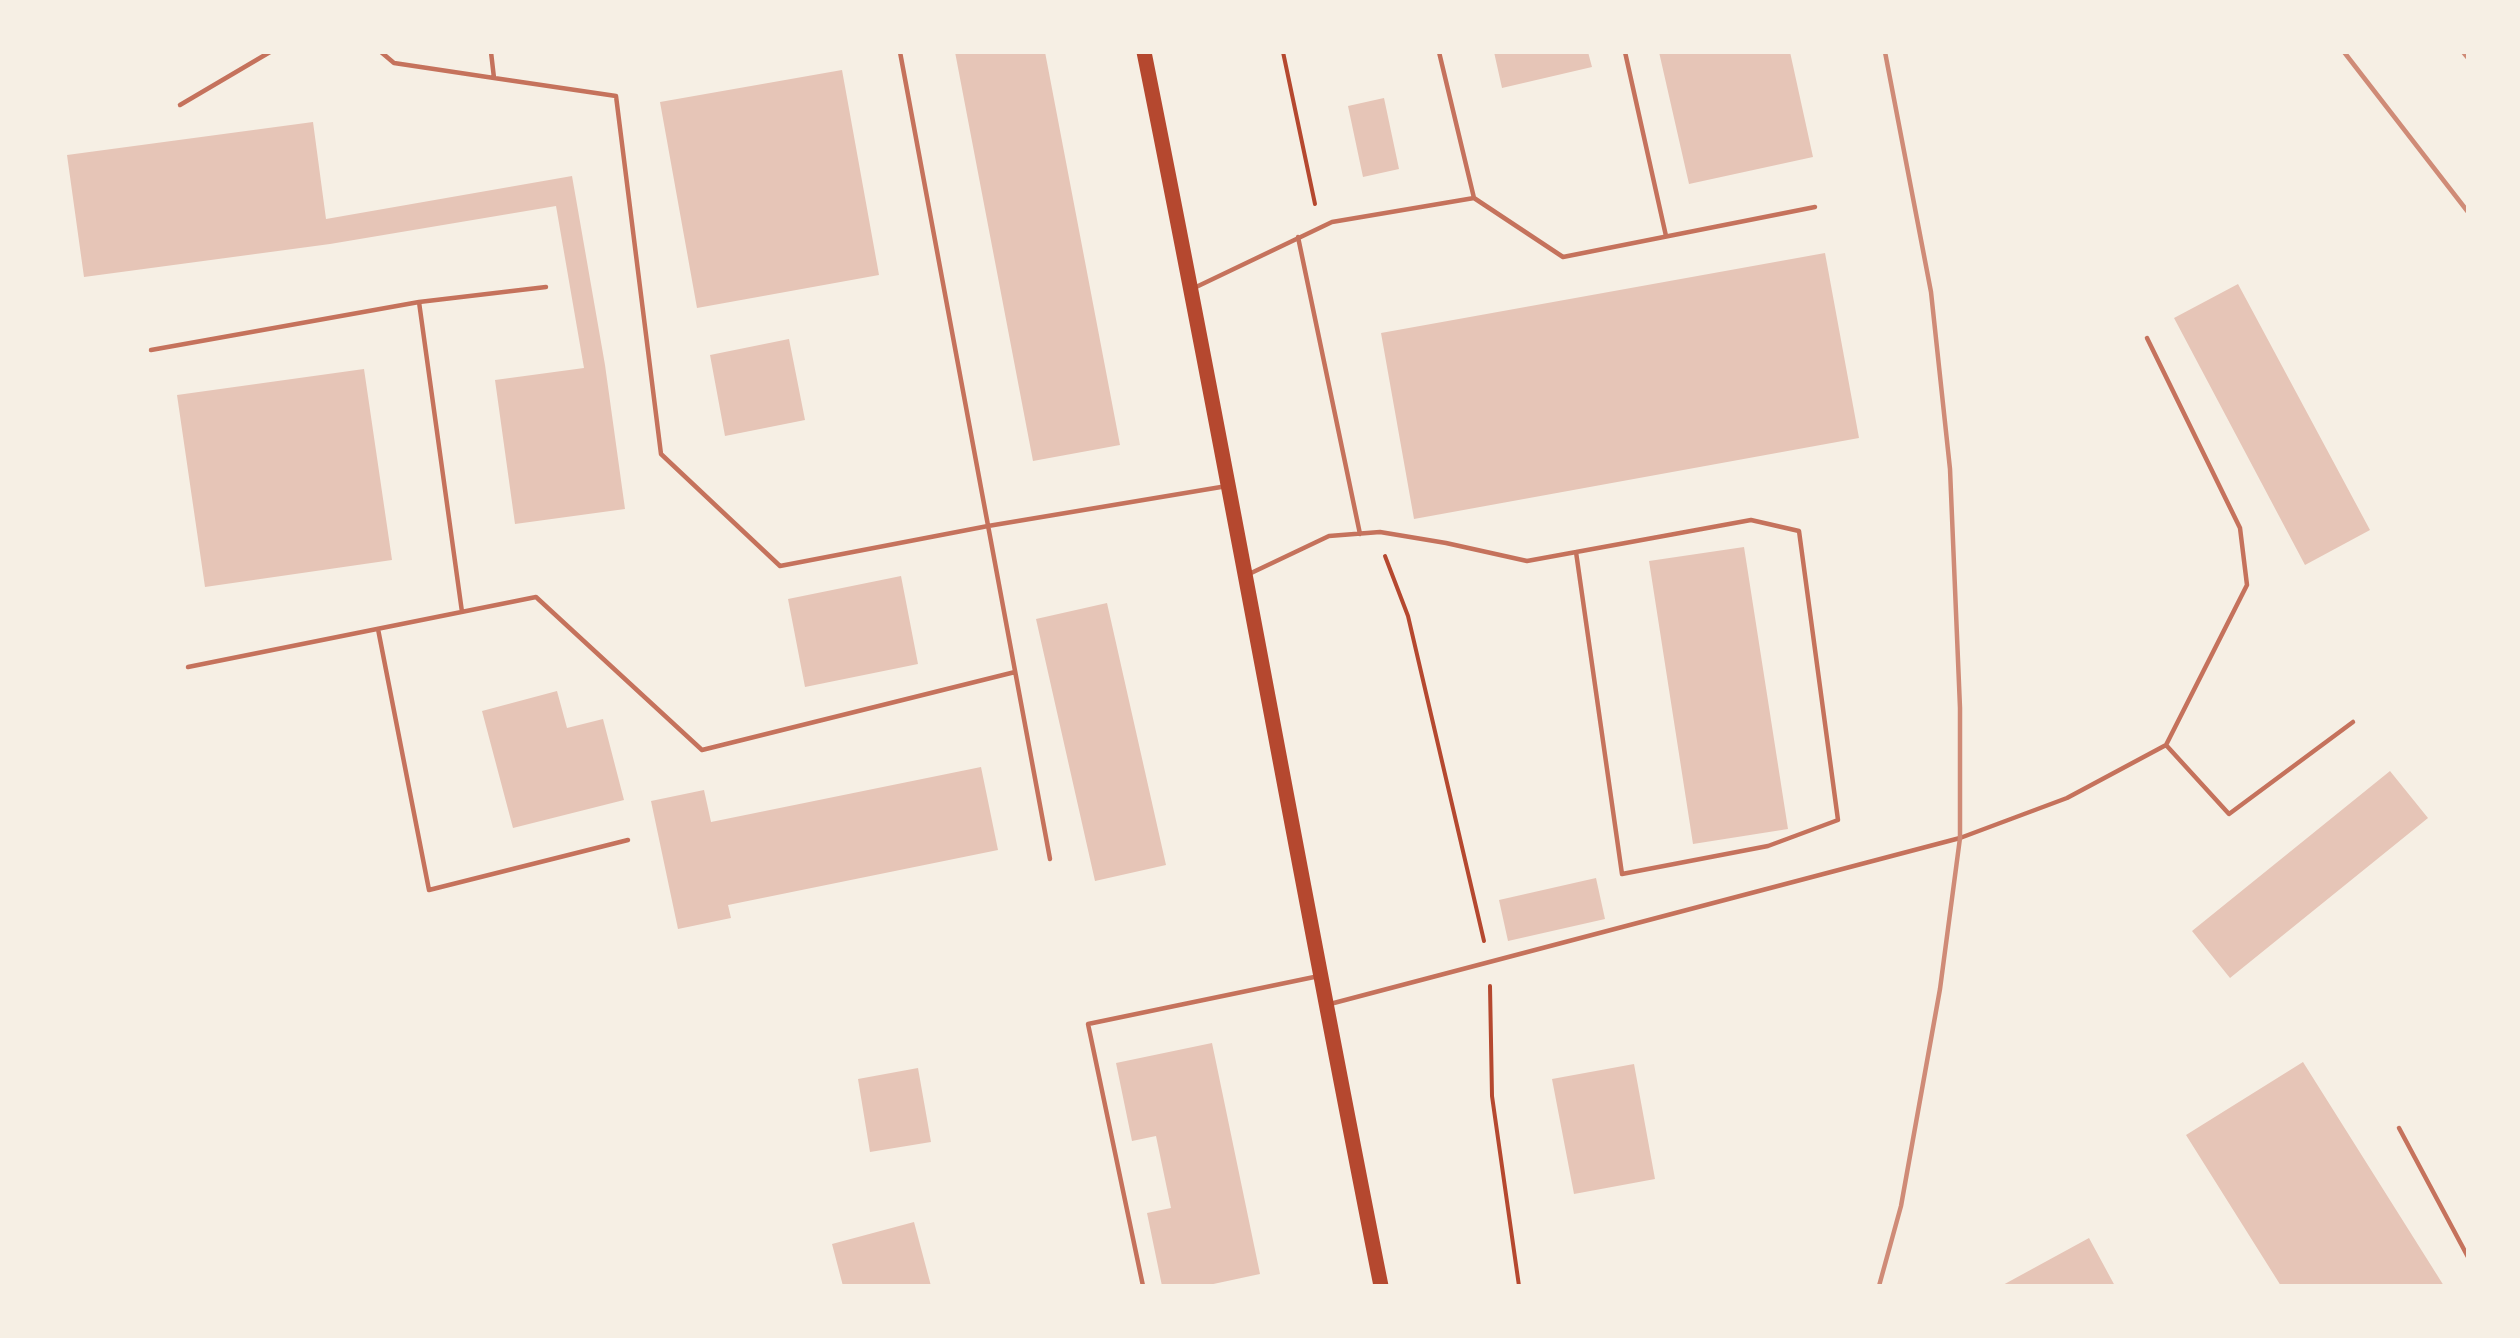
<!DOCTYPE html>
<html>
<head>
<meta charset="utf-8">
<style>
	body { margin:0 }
	#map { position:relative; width:2520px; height:1338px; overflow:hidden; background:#f6efe4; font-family:"Golos Text",sans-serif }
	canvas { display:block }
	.frame { position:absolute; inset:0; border:54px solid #f6efe4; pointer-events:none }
</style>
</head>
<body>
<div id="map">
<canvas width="2520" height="1338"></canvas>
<div class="frame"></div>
</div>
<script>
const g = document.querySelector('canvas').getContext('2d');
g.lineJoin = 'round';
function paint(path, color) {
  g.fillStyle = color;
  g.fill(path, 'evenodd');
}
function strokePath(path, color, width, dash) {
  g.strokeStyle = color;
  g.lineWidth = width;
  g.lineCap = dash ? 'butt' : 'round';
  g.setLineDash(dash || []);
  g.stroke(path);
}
const building = new Path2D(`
	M 955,52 L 1045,52 L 1120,445 L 1033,461 Z
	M 1494,52 L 1588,52 L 1592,67 L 1502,88 Z
	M 1659,52 L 1790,52 L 1813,157 L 1689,184 Z
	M 842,70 L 879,275 L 697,308 L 660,102 Z
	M 1384,98 L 1399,169 L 1363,177 L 1348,106 Z
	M 313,122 L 326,219 L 572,176 L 605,365 L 625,509 L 515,524 L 495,380 L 584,368 L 556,206 L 330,244 L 84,277 L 67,155 Z
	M 1825,253 L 1859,438 L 1414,519 L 1381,333 Z
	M 2238,284 L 2370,530 L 2305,565 L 2174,318 Z
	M 789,339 L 805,420 L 725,436 L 710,355 Z
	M 364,369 L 392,560 L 205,587 L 177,395 Z
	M 1744,547 L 1788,829 L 1693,844 L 1649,561 Z
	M 901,576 L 918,664 L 805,687 L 788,599 Z
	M 1107,603 L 1166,865 L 1095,881 L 1036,619 Z
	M 557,691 L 567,728 L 603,719 L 624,800 L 513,828 L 482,711 Z
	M 981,767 L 998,850 L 728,905 L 731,918 L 678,929 L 651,801 L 704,790 L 711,822 Z
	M 2390,771 L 2428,818 L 2230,978 L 2192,931 Z
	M 1596,878 L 1605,919 L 1508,941 L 1499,900 Z
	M 1212,1043 L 1260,1274 L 1204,1286 L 1162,1286 L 1147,1213 L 1171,1208 L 1156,1136 L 1132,1141 L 1116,1063 Z
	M 2303,1062 L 2444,1286 L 2281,1286 L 2186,1135 Z
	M 1634,1064 L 1655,1179 L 1574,1194 L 1552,1079 Z
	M 918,1068 L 931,1142 L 870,1152 L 858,1079 Z
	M 914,1222 L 931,1286 L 843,1286 L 832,1244 Z
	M 2089,1238 L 2115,1286 L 2001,1286 Z`);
const path = new Path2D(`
	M 1283,52 L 1315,204
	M 1385,556 L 1408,616 L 1484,941
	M 1490,986 L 1492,1096 L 1519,1286`);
const service = new Path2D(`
	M 381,52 L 394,63 L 494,78
	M 491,52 L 494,78 L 616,96 L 661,454 L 780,566 L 988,526 L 1227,486
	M 900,52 L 1050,859
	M 1439,52 L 1474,198
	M 1625,52 L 1666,236
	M 180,105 L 270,52
	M 1298,237 L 1360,534
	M 1194,288 L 1332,222 L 1474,198 L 1563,257 L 1815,207
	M 419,302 L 546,287
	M 151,350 L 419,302 L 462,612
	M 1249,574 L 1329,536 L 1380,532 L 1446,543 L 1527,561 L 1751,520 L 1799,531 L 1838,820 L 1768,846 L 1622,874 L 1576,552
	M 378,629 L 429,890 L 628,840
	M 188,667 L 536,597 L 702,750 L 1015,672
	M 2166,745 L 2229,814 L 2353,722
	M 1330,1004 L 1960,838 L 2067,798 L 2166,745 L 2247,585 L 2240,528 L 2147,338
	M 2399,1128 L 2468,1257
	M 1143,1286 L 1088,1024 L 1319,976`);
const primary = new Path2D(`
	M 1144,52 C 1227,463 1299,875 1381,1286`);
const rail = new Path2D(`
	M 2344,52 L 2468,212
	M 2463,52 L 2468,58
	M 1879,1286 L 1901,1206 L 1940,989 L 1960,838 L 1960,708 L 1950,469 L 1931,292 L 1885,52`);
paint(building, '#e6c5b7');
strokePath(path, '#b5482f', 4);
strokePath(service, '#c5725c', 4.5);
strokePath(primary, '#b5482f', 15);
strokePath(rail, '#cf8b77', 4.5);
</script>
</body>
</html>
